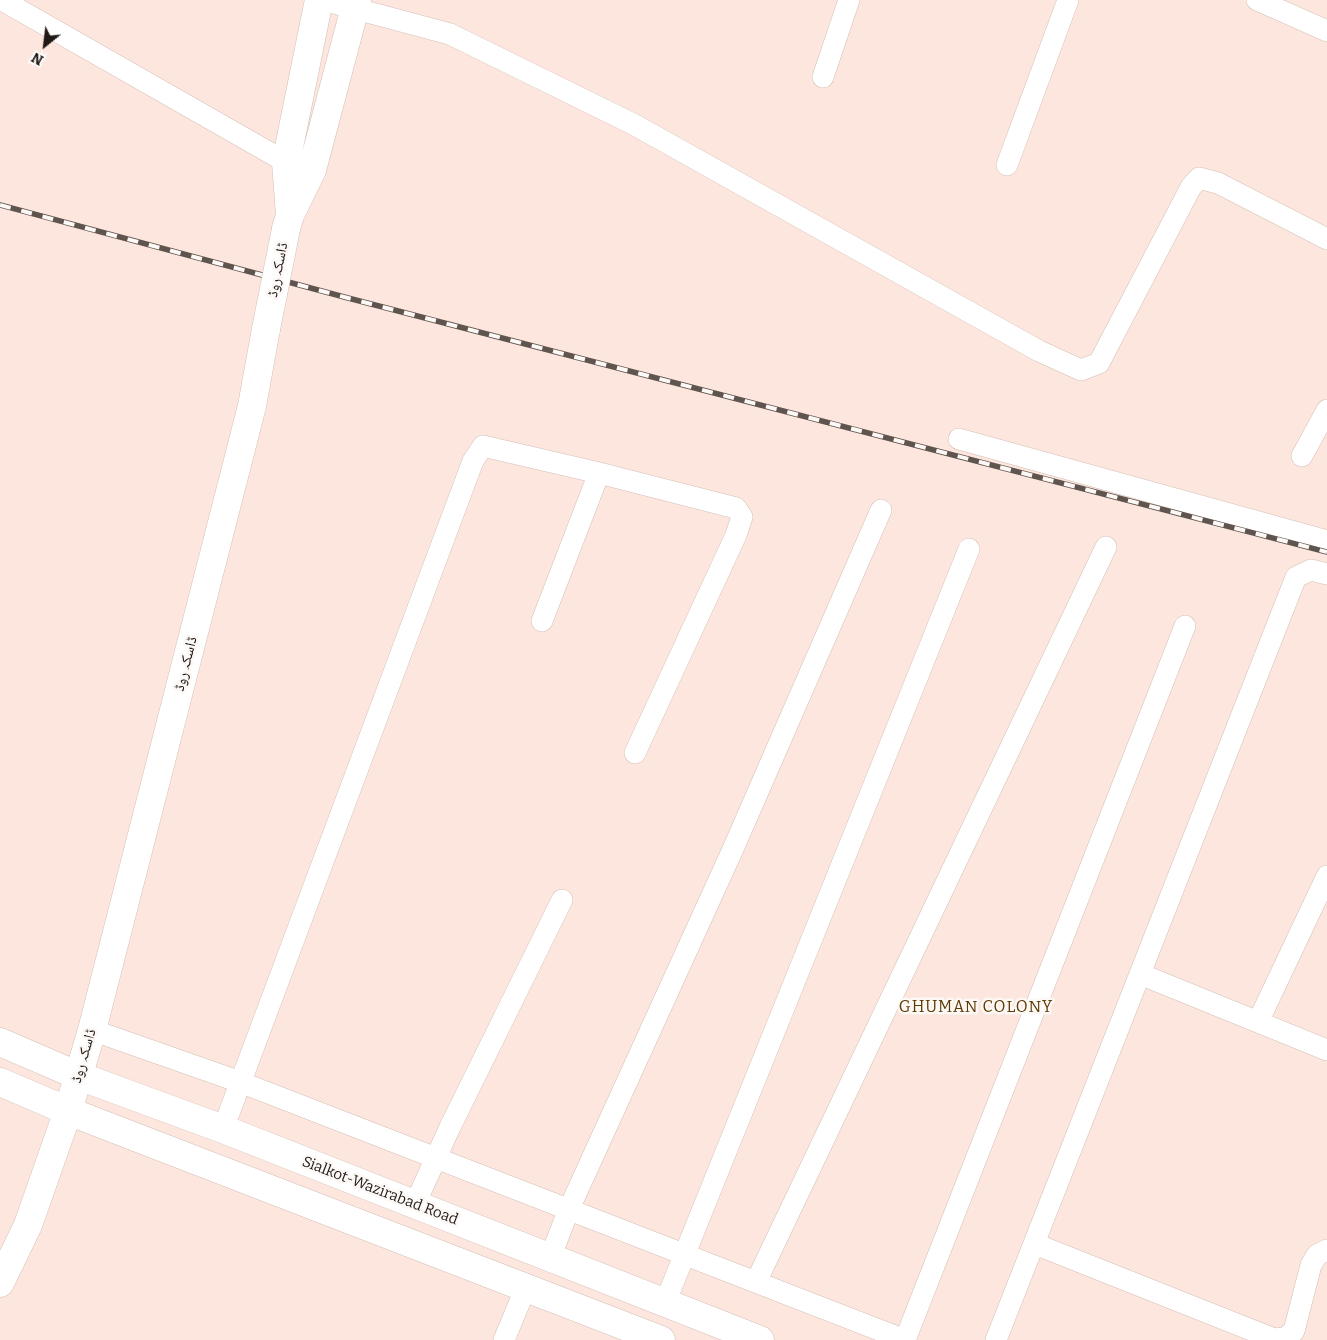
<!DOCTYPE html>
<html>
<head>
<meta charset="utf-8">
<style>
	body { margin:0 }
	#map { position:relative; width:1327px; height:1340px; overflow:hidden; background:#fce6dd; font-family:Bitter,serif }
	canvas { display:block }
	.north { position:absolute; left:20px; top:20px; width:50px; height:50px; -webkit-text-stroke:4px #fcf8f6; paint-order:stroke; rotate:209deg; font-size:14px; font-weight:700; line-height:20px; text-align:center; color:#201915 }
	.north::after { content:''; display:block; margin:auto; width:18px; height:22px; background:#201915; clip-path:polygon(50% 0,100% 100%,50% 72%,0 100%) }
</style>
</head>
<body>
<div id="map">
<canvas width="1327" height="1340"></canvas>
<div class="north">N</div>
</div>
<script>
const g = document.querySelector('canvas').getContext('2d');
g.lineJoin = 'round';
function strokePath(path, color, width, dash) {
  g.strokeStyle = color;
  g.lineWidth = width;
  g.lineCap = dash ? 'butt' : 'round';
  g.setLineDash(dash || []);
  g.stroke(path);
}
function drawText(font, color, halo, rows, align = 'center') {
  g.font = font + ' Bitter,"Noto Naskh Arabic",serif';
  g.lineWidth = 5;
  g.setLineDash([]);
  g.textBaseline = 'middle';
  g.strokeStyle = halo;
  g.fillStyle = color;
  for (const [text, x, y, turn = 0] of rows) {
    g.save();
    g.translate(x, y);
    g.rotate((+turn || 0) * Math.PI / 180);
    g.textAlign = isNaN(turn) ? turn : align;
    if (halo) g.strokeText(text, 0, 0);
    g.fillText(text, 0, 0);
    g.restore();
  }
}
const street = new Path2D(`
	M 2,0 L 286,162
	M 323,0 L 450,34 L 635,125 L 1039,351 L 1081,370 L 1099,363 L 1191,187 L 1199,178 L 1218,183 L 1327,239
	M 1257,0 L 1327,31
	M 823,77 L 849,0
	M 1007,165 L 1068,0
	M 959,439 L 1327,541
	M 1302,456 L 1327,410
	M 542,621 L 599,473
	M 1140,974 L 1327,1050
	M 1258,1022 L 1327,876
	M 92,1030 L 240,1082 L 905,1340
	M 223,1129 L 473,461 L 483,446 L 599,473 L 736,508 L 742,517 L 736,535 L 635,753
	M 415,1204 L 450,1127 L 562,900
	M 1035,1244 L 1274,1339 L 1285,1338 L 1294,1331 L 1311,1265 L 1317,1255 L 1327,1250
	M 550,1258 L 569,1209 L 733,849 L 881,510
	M 756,1282 L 1106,547
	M 665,1303 L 969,549
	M 504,1340 L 526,1287
	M 905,1340 L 1185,626
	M 996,1340 L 1296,577 L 1311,570 L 1327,574`);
const secondary = new Path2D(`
	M 0,1283 L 28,1225 L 68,1111`);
const primary = new Path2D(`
	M 290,215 L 312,170 L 357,0
	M 286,229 L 290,215 L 286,162 L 319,0
	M 68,1111 L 92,1030 L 252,406 L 266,329`);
const highway = new Path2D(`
	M 0,1042 L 79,1076 L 223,1129 L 760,1340
	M 0,1082 L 68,1111 L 661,1340`);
const rail = new Path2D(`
	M 0,205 L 348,298 L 1327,552`);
const primaryBridge = new Path2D(`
	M 266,329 L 286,229`);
const streetNames = [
	["ڈاسکہ روڈ",278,270,-79],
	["ڈاسکہ روڈ",186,664,-76],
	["ڈاسکہ روڈ",84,1056,-74],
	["Sialkot-Wazirabad Road",380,1191,21]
];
const neighbourhoodNames = [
	["GHUMAN COLONY",976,1008]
];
strokePath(street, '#d4bfb6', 22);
strokePath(secondary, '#d4bfb6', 29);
strokePath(primary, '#d4bfb6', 29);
strokePath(highway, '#d4bfb6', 29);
strokePath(street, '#fff', 21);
strokePath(secondary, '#fff', 28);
strokePath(primary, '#fff', 28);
strokePath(highway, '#fff', 28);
strokePath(rail, '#5f544e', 5.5);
strokePath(rail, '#fcf8f6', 4, [11]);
strokePath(primaryBridge, '#d4bfb6', 29, []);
strokePath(primaryBridge, '#fff', 28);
drawText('15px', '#201915', '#fcf8f6', streetNames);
g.letterSpacing = '1px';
drawText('16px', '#5e3b04', '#fcf8f6', neighbourhoodNames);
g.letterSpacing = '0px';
</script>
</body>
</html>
